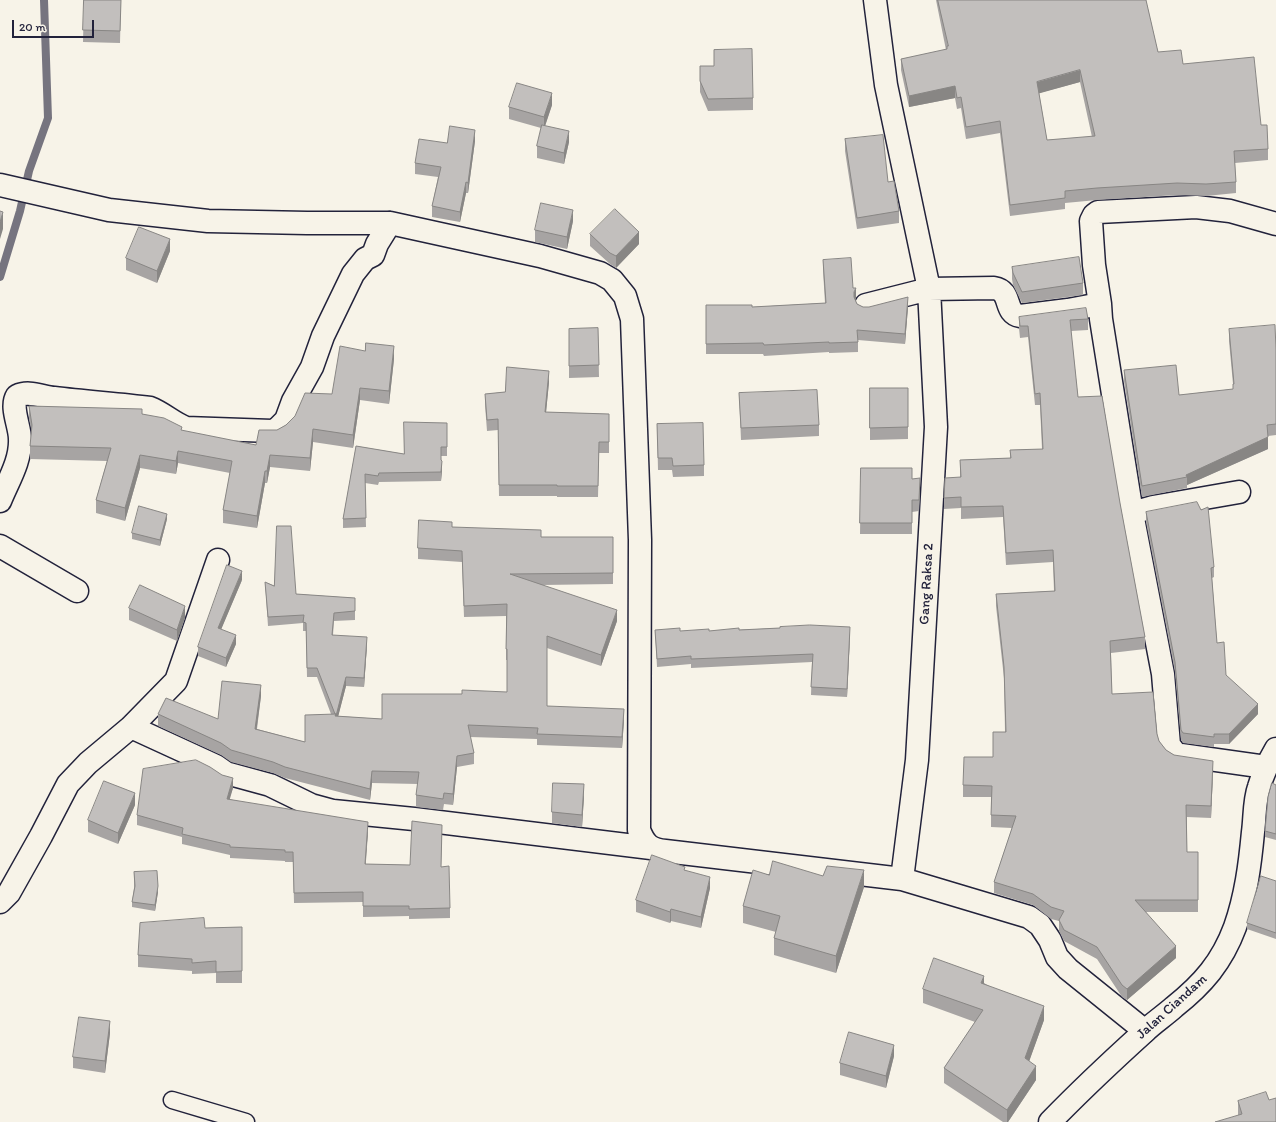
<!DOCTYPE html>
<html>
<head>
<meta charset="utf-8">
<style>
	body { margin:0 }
	#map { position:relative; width:1276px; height:1122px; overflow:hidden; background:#f7f3e8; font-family:Itim,sans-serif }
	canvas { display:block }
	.scale { position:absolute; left:12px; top:20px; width:82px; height:18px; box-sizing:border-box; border:2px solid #22223b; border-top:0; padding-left:5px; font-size:12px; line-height:14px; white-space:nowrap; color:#22223b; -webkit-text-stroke:3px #f7f3e8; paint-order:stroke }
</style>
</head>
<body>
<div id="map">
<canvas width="1276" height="1122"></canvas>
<div class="scale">20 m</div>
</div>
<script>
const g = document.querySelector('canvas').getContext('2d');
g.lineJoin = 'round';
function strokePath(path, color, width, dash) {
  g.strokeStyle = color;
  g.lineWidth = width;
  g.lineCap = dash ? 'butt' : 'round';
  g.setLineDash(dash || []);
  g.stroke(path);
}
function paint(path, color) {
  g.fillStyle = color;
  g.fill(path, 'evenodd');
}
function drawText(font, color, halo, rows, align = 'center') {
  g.font = font + ' Itim,sans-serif';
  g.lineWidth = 3.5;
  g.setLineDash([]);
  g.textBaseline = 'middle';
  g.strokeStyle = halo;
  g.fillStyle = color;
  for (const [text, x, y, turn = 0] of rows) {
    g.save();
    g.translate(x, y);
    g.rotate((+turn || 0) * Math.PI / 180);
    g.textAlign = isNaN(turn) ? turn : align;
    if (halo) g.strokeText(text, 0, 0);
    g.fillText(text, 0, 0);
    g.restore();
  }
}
const stream = new Path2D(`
	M 0,277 L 20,211 L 29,171 L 48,118 L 44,0`);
const lane = new Path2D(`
	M 172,1100 L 246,1122`);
const street = new Path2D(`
	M 875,0 L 886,85 L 929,289 L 936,427 L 917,760 L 902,879
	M 0,185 L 109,210 L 208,221 L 307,223 L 390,223 L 540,256 L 600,273 L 612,280 L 625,296 L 632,319 L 640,540 L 639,830 C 645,845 650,849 665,851 L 902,879 L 1029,917 L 1040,925 L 1050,940 L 1057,957 L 1068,969 L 1145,1031
	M 1100,304 L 1094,265 L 1091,221 L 1094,215 L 1098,212 L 1196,207 L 1230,211 L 1276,224
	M 866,305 L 929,289 L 994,288 C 1013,291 1003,313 1020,316 L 1068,310 L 1100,304 L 1101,319 L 1132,513
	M 1239,492 L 1153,507 L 1132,513 L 1163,674 L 1169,745 L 1176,754 L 1181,755 L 1266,767
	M 0,501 C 8,481 21,461 20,439 C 20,426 10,407 17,396 C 29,390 42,397 54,398 C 86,402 118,404 150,408 C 163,413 173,423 186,428 L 272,431 L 277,429 L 286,420 L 293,401 L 312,367 L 323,336 L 353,274 L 365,259 L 373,255 L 377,244 L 390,223
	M 0,546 L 77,591
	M 131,727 L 216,766 L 226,773 L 270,785 L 311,805 L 333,811 L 414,819 L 651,848
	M 0,902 L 9,893 L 41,836 L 68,784 L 88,763 L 131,727 L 176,681 L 218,560`);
const secondary = new Path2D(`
	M 1050,1122 C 1080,1091 1112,1061 1144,1032 C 1153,1023 1164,1016 1174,1007 C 1203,984 1222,962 1235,927 C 1246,896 1250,864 1253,832 C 1255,818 1254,801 1259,787 C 1263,773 1269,761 1276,749`);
const wall = new Path2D(`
	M 84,0 L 121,0 L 120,43 L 83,42 Z
	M 936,0 L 1146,0 L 1158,52 L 1183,64 L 1261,125 L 1268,149 L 1268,160 L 1235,163 L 1236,182 L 1236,193 L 1206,196 L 1177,195 L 1097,200 L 1065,203 L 1065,209 L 1010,216 L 1000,133 L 966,139 L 961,108 L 957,109 L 955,98 L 909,107 L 901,70 L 901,59 L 946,50 ZM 1080,82 L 1092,137 L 1047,140 L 1039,93 Z
	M 700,66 L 753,98 L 753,110 L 708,111 L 700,92 Z
	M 552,105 L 545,126 L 569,142 L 564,164 L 537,158 L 537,146 L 541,128 L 509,119 L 509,107 Z
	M 845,139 L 888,182 L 899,211 L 899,223 L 857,229 L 845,151 Z
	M 475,141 L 468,193 L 466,193 L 460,222 L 432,217 L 432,206 L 438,177 L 415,174 L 415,163 L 447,143 Z
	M 573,221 L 567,249 L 535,242 L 535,230 Z
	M 590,234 L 639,244 L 616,268 L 610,264 L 590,246 Z
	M 170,251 L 157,283 L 126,270 L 126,258 Z
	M 823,260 L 853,288 L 856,298 L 855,300 L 857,304 L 863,307 L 908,307 L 905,344 L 858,340 L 858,352 L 829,353 L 829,352 L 764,356 L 763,354 L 706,354 L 706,305 L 752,307 L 825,303 L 823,270 Z
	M 1012,267 L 1083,283 L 1083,295 L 1022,303 L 1013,285 L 1012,279 Z
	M 1019,317 L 1088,319 L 1088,330 L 1071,331 L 1078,397 L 1120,503 L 1145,637 L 1145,649 L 1111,653 L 1112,694 L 1157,734 L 1159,741 L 1166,750 L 1174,755 L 1213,772 L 1211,818 L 1187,817 L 1187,852 L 1198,852 L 1198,912 L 1146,912 L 1176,958 L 1127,1000 L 1122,997 L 1097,959 L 1064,941 L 1059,931 L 1059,921 L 1051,919 L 1033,905 L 994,893 L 994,882 L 1012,828 L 991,827 L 991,797 L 963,797 L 963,785 L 993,757 L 1005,732 L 1004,678 L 996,606 L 996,594 L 1054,591 L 1053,562 L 1006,565 L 1003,517 L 961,519 L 961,508 L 944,509 L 944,498 L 960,477 L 960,460 L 1010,458 L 1010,450 L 1042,449 L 1040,405 L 1035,405 L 1028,337 L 1020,338 L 1019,328 Z
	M 598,328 L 599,377 L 569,378 L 569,329 Z
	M 1229,329 L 1276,349 L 1276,435 L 1268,436 L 1268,449 L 1187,485 L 1187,488 L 1142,497 L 1124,381 L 1124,370 L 1179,395 L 1233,389 L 1233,384 L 1229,341 Z
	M 394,359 L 389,404 L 360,400 L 353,448 L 313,442 L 310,471 L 270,467 L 267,483 L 265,483 L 257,528 L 223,523 L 223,510 L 230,473 L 178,463 L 176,474 L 140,468 L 125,521 L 96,513 L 96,500 L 107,461 L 30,459 L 30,446 L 32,433 L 29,419 L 29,406 L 142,414 L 182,431 L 256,445 L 277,430 L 286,425 L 332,394 Z
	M 549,382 L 546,412 L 609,414 L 609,453 L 599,453 L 598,497 L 557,497 L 557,496 L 499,496 L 498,430 L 487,431 L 485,405 L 485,394 L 505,392 Z
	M 870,388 L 908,388 L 908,439 L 870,440 Z
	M 739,393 L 819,425 L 819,436 L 741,440 Z
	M 447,423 L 447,456 L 441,456 L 442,470 L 441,481 L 379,482 L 378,485 L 365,483 L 366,527 L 343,528 L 343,519 L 356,446 L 404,454 Z
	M 657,424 L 704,465 L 704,476 L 673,477 L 672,470 L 658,470 Z
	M 861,468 L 912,479 L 920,490 L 919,511 L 912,512 L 912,534 L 860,534 Z
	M 1146,512 L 1214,567 L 1214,577 L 1212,578 L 1217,643 L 1226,675 L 1258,714 L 1229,744 L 1214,744 L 1214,747 L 1183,743 L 1181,740 L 1175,672 L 1146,522 Z
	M 167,519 L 160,546 L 132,539 L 132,533 Z
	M 452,527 L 541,537 L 613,537 L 613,584 L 542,585 L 617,621 L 601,666 L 547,648 L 547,706 L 624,720 L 622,748 L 537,745 L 537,739 L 470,737 L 474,753 L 474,764 L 457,767 L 453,805 L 444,804 L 443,810 L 416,807 L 416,795 L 418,784 L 372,783 L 370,800 L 285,778 L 273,773 L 231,762 L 221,755 L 158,726 L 158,714 L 218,719 L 261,696 L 257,729 L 305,742 L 331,714 L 317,677 L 307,677 L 306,631 L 303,631 L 303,623 L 268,626 L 265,582 L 296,594 L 355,598 L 355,620 L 334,621 L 333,635 L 367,645 L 364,687 L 346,686 L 338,716 L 382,719 L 462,694 L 507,692 L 507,660 L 506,660 L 506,616 L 464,617 L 462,562 L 418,559 L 418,548 Z
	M 242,580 L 221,629 L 236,644 L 226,667 L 198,656 L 198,647 Z
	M 129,608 L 185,618 L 177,641 L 129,620 Z
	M 780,628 L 850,635 L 847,697 L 811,695 L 812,662 L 691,668 L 691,664 L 657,667 L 655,630 L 680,631 L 709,631 Z
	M 1276,785 L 1276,840 L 1265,837 L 1265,831 Z
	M 233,788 L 229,799 L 368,832 L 365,864 L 410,865 L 442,835 L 441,867 L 450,908 L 450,918 L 409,919 L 409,916 L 363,917 L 363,902 L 294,903 L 293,862 L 285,862 L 285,861 L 230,858 L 230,855 L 182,844 L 182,837 L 137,825 L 137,815 Z
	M 584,796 L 582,827 L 552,823 L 552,812 Z
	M 135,805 L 118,844 L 88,832 L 88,820 Z
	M 685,870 L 710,888 L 701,928 L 671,921 L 670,923 L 636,912 L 636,900 Z
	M 134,872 L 158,892 L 155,911 L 132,907 L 132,902 L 134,888 Z
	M 769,875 L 823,876 L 864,887 L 836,973 L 774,955 L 774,938 L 776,932 L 743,923 L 743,906 Z
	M 1276,881 L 1276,939 L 1247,929 L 1247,923 Z
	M 242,927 L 242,983 L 216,983 L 216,973 L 192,974 L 192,971 L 138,967 L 138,955 L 205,928 Z
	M 984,983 L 1044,1020 L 1029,1061 L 1036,1080 L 1008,1122 L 1003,1122 L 944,1083 L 944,1068 L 975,1022 L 923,1003 L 923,989 Z
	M 110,1033 L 105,1073 L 73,1068 L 73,1057 Z
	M 894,1056 L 886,1088 L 840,1075 L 840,1063 Z
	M 1269,1100 L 1276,1122 L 1238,1115 L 1238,1101 Z`);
const shadedWall = new Path2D(`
	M 1080,70 L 1080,82 L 1037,94 L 1037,82 Z
	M 955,86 L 955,98 L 909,107 L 909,96 Z
	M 552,93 L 552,105 L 544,129 L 544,117 Z
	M 475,130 L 475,141 L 468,193 L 468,183 Z
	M 569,131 L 569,142 L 564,164 L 564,153 Z
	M 466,182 L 466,193 L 460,222 L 460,212 Z
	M 573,210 L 573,221 L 567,249 L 567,237 Z
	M 3,212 L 3,229 L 0,239 L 0,222 Z
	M 639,232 L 639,244 L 616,268 L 616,256 Z
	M 170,239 L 170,251 L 157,283 L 157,271 Z
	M 856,288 L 856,298 L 854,302 L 854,292 Z
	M 908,297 L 908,307 L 905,344 L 905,334 Z
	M 394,346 L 394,359 L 389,404 L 389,391 Z
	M 549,371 L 549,382 L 545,423 L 545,412 Z
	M 360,388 L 360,400 L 353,448 L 353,435 Z
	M 313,429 L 313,442 L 310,471 L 310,458 Z
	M 1268,437 L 1268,449 L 1187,485 L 1187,477 L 1186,475 Z
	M 178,451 L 178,463 L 176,474 L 176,461 Z
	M 140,455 L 140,468 L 125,521 L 125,508 Z
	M 270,455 L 270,467 L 267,483 L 267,471 Z
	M 442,461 L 442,470 L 441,481 L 441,472 Z
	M 265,471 L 265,483 L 257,528 L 257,516 Z
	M 920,478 L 920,490 L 919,511 L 919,500 Z
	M 167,514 L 167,519 L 160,546 L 160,540 Z
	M 242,571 L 242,580 L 218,637 L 218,628 Z
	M 185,606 L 185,618 L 177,641 L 177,630 Z
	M 617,610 L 617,621 L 601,666 L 601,655 Z
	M 850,627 L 850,635 L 847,697 L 847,689 Z
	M 236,635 L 236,644 L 226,667 L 226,658 Z
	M 367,637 L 367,645 L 364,687 L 364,678 Z
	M 346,677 L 346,686 L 336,725 L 336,717 Z
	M 261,685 L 261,696 L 255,740 L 255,729 Z
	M 1258,704 L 1258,714 L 1229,744 L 1229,734 Z
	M 624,709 L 624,720 L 622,748 L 622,737 Z
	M 457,756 L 457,767 L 453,805 L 453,794 Z
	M 1213,761 L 1213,772 L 1211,818 L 1211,806 Z
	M 372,771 L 372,783 L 370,800 L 370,789 Z
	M 233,778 L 233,788 L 227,809 L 227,799 Z
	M 584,784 L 584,796 L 582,827 L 582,815 Z
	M 135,793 L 135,805 L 118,844 L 118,833 Z
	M 368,822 L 368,832 L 365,875 L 365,864 Z
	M 864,870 L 864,887 L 836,973 L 836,956 Z
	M 710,877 L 710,888 L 701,928 L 701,917 Z
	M 158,886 L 158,892 L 155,911 L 155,905 Z
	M 671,909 L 671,921 L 670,923 L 670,912 Z
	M 1176,946 L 1176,958 L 1127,1000 L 1127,989 Z
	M 984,976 L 984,990 L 981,983 Z
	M 1044,1006 L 1044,1020 L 1025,1073 L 1025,1058 Z
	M 110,1021 L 110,1033 L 105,1073 L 105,1061 Z
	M 894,1045 L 894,1056 L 886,1088 L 886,1076 Z
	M 1036,1066 L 1036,1080 L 1008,1122 L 1007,1122 L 1007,1110 Z`);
const building = new Path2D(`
	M 84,0 L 121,0 L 120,31 L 83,30 Z
	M 938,0 L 1146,0 L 1158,52 L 1181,50 L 1183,64 L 1254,57 L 1261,125 L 1267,125 L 1268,149 L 1234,151 L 1236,182 L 1206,184 L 1177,183 L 1097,188 L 1065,191 L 1065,198 L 1010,205 L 1000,121 L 966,127 L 961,97 L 957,98 L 955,86 L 909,96 L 901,59 L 947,49 L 947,46 L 948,46 ZM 1080,70 L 1095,136 L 1047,140 L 1037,82 Z
	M 752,49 L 753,98 L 708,99 L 700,81 L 700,66 L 714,66 L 714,50 Z
	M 517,83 L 552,93 L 544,117 L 509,107 Z
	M 542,125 L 569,131 L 564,153 L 537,146 Z
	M 450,126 L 475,130 L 468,183 L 466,182 L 460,212 L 432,206 L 441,167 L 415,163 L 419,139 L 447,143 Z
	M 883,135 L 888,182 L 894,181 L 899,211 L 857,218 L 845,139 Z
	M 541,203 L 573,210 L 567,237 L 535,230 Z
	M 615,209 L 639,232 L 616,256 L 610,253 L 590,234 Z
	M 0,211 L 3,212 L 0,222 Z
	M 139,227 L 170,239 L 157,271 L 126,258 Z
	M 1079,257 L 1083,283 L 1022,292 L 1013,273 L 1012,267 Z
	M 851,258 L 853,288 L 856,288 L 854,292 L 854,297 L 857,304 L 863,307 L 869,307 L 908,297 L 905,334 L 857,330 L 858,342 L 829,343 L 829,342 L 764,345 L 763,343 L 706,344 L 706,305 L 752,305 L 752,307 L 826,303 L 823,260 Z
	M 1086,308 L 1088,319 L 1070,320 L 1078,397 L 1102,396 L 1120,503 L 1145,637 L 1110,641 L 1112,694 L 1153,692 L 1157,734 L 1159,741 L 1166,750 L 1174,755 L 1213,761 L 1211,806 L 1186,805 L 1187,852 L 1198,852 L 1198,900 L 1135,900 L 1176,946 L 1127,989 L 1122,985 L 1097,947 L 1064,930 L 1059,920 L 1064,911 L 1051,907 L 1033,894 L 994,882 L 1016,816 L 991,815 L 992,786 L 963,785 L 964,757 L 993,757 L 993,732 L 1006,732 L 1004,667 L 996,594 L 1055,591 L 1053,550 L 1006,553 L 1003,506 L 961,507 L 961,497 L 944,498 L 945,478 L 961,477 L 960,460 L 1011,458 L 1010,450 L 1043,449 L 1040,393 L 1035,394 L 1028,326 L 1020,326 L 1019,317 Z
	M 1275,325 L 1276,349 L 1276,424 L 1267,425 L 1268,437 L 1186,475 L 1187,477 L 1142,486 L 1124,370 L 1176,365 L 1179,395 L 1233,389 L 1233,384 L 1234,384 L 1229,329 Z
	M 598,328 L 599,365 L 569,366 L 569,329 Z
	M 366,343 L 394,346 L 389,391 L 360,388 L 353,435 L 313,429 L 310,458 L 270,455 L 267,471 L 265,471 L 257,516 L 223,510 L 232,461 L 178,451 L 176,461 L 140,455 L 125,508 L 96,500 L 111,448 L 30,446 L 32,425 L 29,406 L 142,409 L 142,414 L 164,418 L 182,427 L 181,430 L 256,445 L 259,430 L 277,430 L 286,425 L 295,416 L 305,393 L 332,394 L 340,346 L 365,351 Z
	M 507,367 L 549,371 L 545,412 L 609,414 L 609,442 L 599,442 L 598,486 L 557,486 L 557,485 L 499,485 L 498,419 L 487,420 L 485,394 L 505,392 Z
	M 870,388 L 908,388 L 908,427 L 870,428 Z
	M 817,390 L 819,425 L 741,428 L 739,393 Z
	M 404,422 L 447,423 L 447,447 L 441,447 L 441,460 L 442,461 L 441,472 L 379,473 L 378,476 L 365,474 L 366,518 L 343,519 L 356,446 L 404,454 Z
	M 703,423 L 704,465 L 673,466 L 672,458 L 658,458 L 657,424 Z
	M 861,468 L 912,468 L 912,479 L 920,478 L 919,500 L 912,500 L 912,523 L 860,523 Z
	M 1197,502 L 1201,510 L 1208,507 L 1214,567 L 1211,568 L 1217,643 L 1224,642 L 1226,675 L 1258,704 L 1229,734 L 1214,734 L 1214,737 L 1183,733 L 1181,730 L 1175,662 L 1146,512 Z
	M 139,506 L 167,514 L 160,540 L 132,533 Z
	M 419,520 L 452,522 L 452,527 L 541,530 L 541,537 L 613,537 L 613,573 L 510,574 L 617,610 L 601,655 L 547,636 L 547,706 L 624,709 L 622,737 L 537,734 L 538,728 L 468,725 L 474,753 L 457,756 L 453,794 L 444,793 L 443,799 L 416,795 L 419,772 L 372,771 L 370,789 L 285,767 L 273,762 L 231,750 L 221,743 L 158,714 L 166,698 L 218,719 L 222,681 L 261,685 L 255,729 L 305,742 L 305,715 L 336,714 L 335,716 L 382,719 L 382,694 L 462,694 L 462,690 L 507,692 L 507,649 L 506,649 L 507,604 L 464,606 L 462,551 L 418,548 Z
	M 277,526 L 291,526 L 296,594 L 355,598 L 355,611 L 334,613 L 332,635 L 367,637 L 364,678 L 346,677 L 336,716 L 336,714 L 335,714 L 317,668 L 307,668 L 306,623 L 303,622 L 304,615 L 268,617 L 265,582 L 274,586 Z
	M 227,565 L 242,571 L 218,628 L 236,635 L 226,658 L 198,647 Z
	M 140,585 L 185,606 L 177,630 L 129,608 Z
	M 810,625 L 850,627 L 847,689 L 811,687 L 813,654 L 691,659 L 691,656 L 657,659 L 655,630 L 680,628 L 680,631 L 709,629 L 709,631 L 739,628 L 739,630 L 780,628 L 780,627 Z
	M 196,760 L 210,767 L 222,775 L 233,778 L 227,799 L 368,822 L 365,864 L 410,865 L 412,821 L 442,825 L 441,867 L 449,866 L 450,908 L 409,909 L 409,906 L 363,906 L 363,892 L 294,893 L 293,852 L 285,852 L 285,850 L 230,847 L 230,845 L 182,834 L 183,828 L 137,815 L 143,769 Z
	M 104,781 L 135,793 L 118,833 L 88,820 Z
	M 553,783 L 584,784 L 582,815 L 552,812 Z
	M 1272,783 L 1276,785 L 1276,834 L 1265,831 L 1268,797 Z
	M 652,855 L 685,867 L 684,870 L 710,877 L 701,917 L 671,909 L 670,912 L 636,900 Z
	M 773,861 L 823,876 L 827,866 L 864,870 L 836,956 L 774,938 L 780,916 L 743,906 L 753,870 L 769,875 Z
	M 157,871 L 158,886 L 155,905 L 132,902 L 135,886 L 134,872 Z
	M 1261,876 L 1276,881 L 1276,933 L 1247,923 Z
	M 204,918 L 205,928 L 242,927 L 242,971 L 216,972 L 216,961 L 192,963 L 192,959 L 138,955 L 140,923 Z
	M 934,958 L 984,976 L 981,983 L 1044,1006 L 1025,1058 L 1036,1066 L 1007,1110 L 944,1068 L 983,1010 L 923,989 Z
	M 79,1017 L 110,1021 L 105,1061 L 73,1057 Z
	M 849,1032 L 894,1045 L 886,1076 L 840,1063 Z
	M 1266,1092 L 1269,1100 L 1276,1098 L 1276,1122 L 1215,1122 L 1242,1114 L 1238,1101 Z`);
const streetNames = [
	["Gang Raksa 2",927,584,-87],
	["Jalan Ciandam",1172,1007,-42]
];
strokePath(stream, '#76747f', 8);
strokePath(lane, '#22223b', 19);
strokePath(street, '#22223b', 25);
strokePath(secondary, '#22223b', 25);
strokePath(lane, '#f7f3e8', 16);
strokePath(street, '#f7f3e8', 22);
strokePath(secondary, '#f7f3e8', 22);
paint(wall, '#a7a4a3');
paint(shadedWall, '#888684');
paint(building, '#c2bfbd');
strokePath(building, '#888684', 1);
drawText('14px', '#22223b', '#f7f3e8', streetNames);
</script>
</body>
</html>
